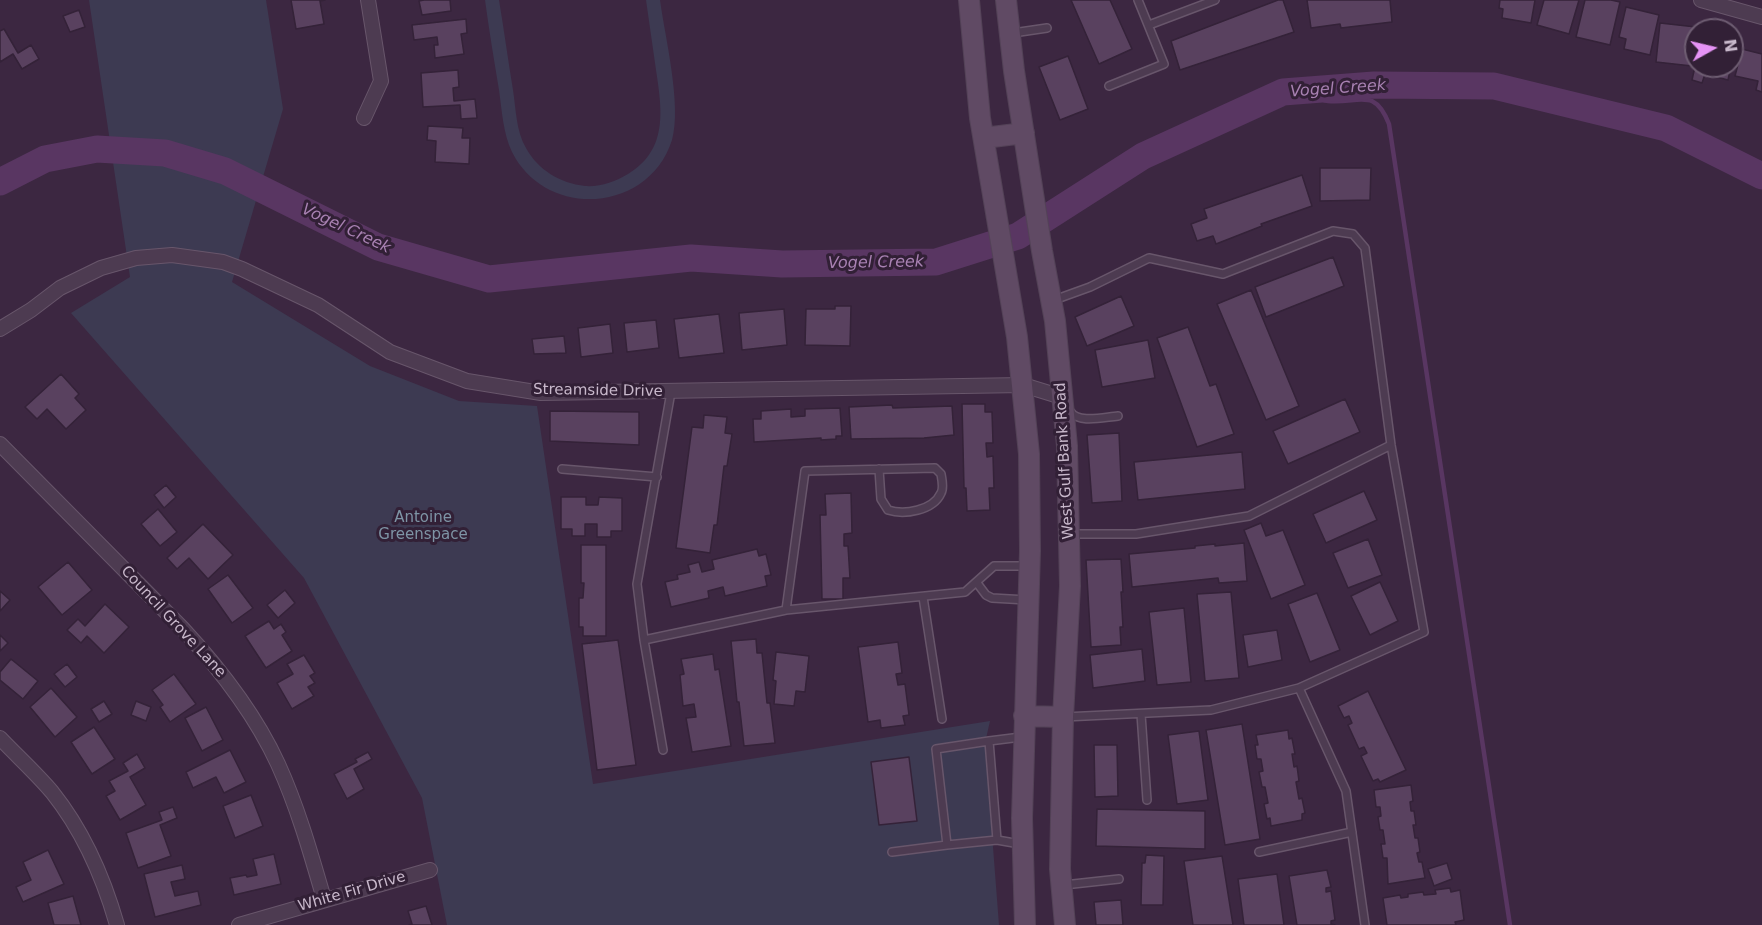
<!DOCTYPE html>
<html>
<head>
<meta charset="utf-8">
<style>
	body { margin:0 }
	#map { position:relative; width:1762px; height:925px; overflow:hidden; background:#3c2741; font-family:"DejaVu Sans",sans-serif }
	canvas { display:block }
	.north { position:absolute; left:1684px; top:18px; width:60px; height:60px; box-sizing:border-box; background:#322036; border:2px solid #6e5d72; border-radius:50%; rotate:82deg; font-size:16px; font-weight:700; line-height:24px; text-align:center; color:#c8b8cb }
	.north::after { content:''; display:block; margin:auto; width:21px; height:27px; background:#e593f5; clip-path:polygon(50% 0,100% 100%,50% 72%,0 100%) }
</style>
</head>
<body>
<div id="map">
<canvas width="1762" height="925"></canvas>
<div class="north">N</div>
</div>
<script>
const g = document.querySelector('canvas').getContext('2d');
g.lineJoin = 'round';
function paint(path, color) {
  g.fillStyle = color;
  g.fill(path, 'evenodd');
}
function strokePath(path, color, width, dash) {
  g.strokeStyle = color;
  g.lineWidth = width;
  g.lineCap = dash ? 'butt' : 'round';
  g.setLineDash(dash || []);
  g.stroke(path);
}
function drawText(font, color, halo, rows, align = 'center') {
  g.font = font + ' "DejaVu Sans",sans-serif';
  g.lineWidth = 6;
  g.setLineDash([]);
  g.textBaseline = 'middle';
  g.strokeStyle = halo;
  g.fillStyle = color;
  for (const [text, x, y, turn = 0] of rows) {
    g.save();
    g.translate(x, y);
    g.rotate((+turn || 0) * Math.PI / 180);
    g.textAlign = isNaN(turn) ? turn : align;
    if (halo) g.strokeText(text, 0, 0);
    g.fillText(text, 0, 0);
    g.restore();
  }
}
const green = new Path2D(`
	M 89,0 L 266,0 L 283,109 L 232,282 L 370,366 L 459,401 L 537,406 L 593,784 L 990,721 L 985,743 L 999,925 L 447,925 L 422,798 L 304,578 L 71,313 L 130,277 Z
	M 485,0 L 499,0 C 504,30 508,60 513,90 C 516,109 516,131 526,148 C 538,170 560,183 585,186 C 600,187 615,182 628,174 C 671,148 661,105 655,63 C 652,42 649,21 646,0 L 660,0 C 665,37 682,105 672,140 C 649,213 546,220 512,152 C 503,133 502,111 499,90 C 494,60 489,30 485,0 Z`);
const stream = new Path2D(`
	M 1307,90 C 1313,94 1321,101 1328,101 C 1359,104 1374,86 1389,124 L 1510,925`);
const river = new Path2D(`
	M 0,182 L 45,159 L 97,149 L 165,153 L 225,171 L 378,247 L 489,279 L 691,258 L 782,264 L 936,262 L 1018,236 L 1143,156 L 1283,92 L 1374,85 L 1494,86 L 1666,128 L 1762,176`);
const building = new Path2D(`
	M 291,0 L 325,0 L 320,1 L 324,24 L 296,29 Z
	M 424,0 L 450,0 L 451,11 L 422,15 L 419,1 Z
	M 1071,0 L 1110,0 L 1132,49 L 1099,64 Z
	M 1278,0 L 1283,0 L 1294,32 L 1180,70 L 1171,41 Z
	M 1307,0 L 1390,0 L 1392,22 L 1341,28 L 1340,24 L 1311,28 Z
	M 1500,0 L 1535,0 L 1531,23 L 1502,18 L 1503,9 L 1499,8 Z
	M 1544,0 L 1579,0 L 1569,34 L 1537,25 Z
	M 1585,0 L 1611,0 L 1620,2 L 1610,45 L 1576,37 Z
	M 1626,7 L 1659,15 L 1650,55 L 1624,49 L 1626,39 L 1619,37 Z
	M 79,10 L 85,27 L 70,32 L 63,16 Z
	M 466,19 L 467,33 L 461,34 L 464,54 L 435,58 L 434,45 L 438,45 L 437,37 L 414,40 L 412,25 Z
	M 1660,23 L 1696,27 L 1692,66 L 1656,62 Z
	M 4,29 L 18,53 L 31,45 L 39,59 L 22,69 L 13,54 L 0,62 L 0,31 Z
	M 1732,35 L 1739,37 L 1732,63 Z
	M 1742,49 L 1762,54 L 1762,92 L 1756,90 L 1758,81 L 1735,76 Z
	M 1068,56 L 1088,109 L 1060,120 L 1039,67 Z
	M 1696,62 L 1696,66 L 1731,66 L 1728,80 L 1705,74 L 1702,83 L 1692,80 Z
	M 458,70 L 459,87 L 453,88 L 454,101 L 475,99 L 477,118 L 461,119 L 460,105 L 423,107 L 421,73 Z
	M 428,126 L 463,128 L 462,138 L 470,138 L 469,164 L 435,162 L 436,141 L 427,140 Z
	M 1320,168 L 1371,168 L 1370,200 L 1320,201 Z
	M 1302,175 L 1312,206 L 1261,224 L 1262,226 L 1216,244 L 1213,236 L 1197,241 L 1191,224 L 1207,218 L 1204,209 Z
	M 1333,257 L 1344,286 L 1266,317 L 1255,287 Z
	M 1251,290 L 1299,406 L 1266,420 L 1217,304 Z
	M 1121,296 L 1134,326 L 1087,346 L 1075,317 Z
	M 835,306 L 851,306 L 850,346 L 805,345 L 806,309 L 835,309 Z
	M 784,309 L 787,345 L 742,350 L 739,313 Z
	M 719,314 L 724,353 L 679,358 L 674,319 Z
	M 656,320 L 659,348 L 627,352 L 624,323 Z
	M 610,324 L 613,353 L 581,357 L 578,328 Z
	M 1188,327 L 1210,386 L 1216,384 L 1234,434 L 1197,447 L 1157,338 Z
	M 564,336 L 566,353 L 534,354 L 532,339 Z
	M 1148,340 L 1155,378 L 1102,387 L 1095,350 Z
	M 61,374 L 79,394 L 75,398 L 86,410 L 66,429 L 47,409 L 37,419 L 25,407 Z
	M 1345,399 L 1360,432 L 1288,464 L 1273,431 Z
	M 962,404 L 985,404 L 985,412 L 992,412 L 993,443 L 986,443 L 987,457 L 993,456 L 994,488 L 989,488 L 990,510 L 967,511 L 966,488 L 964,488 Z
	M 892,405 L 893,408 L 952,406 L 954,435 L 924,438 L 851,439 L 849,407 Z
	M 840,408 L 842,436 L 836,436 L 836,439 L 821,440 L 821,438 L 754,442 L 753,419 L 761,419 L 761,411 L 791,409 L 791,417 L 805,416 L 805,409 Z
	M 550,411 L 639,412 L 639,445 L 550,441 Z
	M 704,415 L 727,417 L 725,433 L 732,434 L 727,466 L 724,466 L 717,525 L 714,525 L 710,553 L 676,548 L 692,427 L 703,428 Z
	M 1119,433 L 1122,501 L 1092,503 L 1087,435 Z
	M 1242,452 L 1245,489 L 1138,500 L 1134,462 Z
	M 166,485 L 176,497 L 164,508 L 154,495 Z
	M 1364,491 L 1377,520 L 1326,543 L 1313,514 Z
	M 851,493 L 852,533 L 844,534 L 844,546 L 848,546 L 850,578 L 843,578 L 843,599 L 822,599 L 820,515 L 826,515 L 825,494 Z
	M 561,497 L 586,497 L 586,505 L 598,505 L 599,497 L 622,498 L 622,531 L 611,531 L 611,537 L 597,537 L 597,524 L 585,524 L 585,536 L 572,536 L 572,529 L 561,529 Z
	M 158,509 L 177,532 L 160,546 L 141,524 Z
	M 1261,523 L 1266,536 L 1283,530 L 1305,585 L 1271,599 L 1244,530 Z
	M 203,524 L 233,555 L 208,579 L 189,558 L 177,569 L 167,558 Z
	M 1368,539 L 1382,575 L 1348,588 L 1333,553 Z
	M 1244,543 L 1247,581 L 1219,583 L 1218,578 L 1132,587 L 1129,554 L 1195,548 L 1195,546 L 1215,544 L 1215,546 Z
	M 581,545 L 606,545 L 606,636 L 583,636 L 583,627 L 579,627 L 579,598 L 583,598 L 584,583 L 581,583 Z
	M 757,549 L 759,556 L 766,554 L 771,575 L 765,576 L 767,586 L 725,596 L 723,587 L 708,591 L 709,598 L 671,607 L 665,582 L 678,579 L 677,575 L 690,572 L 688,565 L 699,562 L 702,572 L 714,569 L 712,560 Z
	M 1121,559 L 1123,592 L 1121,592 L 1123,627 L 1120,627 L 1121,645 L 1091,647 L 1086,560 Z
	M 68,562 L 92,590 L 62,615 L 38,587 Z
	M 228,575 L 253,608 L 232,623 L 208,589 Z
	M 1380,582 L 1398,621 L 1370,635 L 1351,596 Z
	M 285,590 L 295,603 L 278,618 L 267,605 Z
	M 0,591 L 10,600 L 0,611 Z
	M 1231,592 L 1239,678 L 1205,681 L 1197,594 Z
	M 1317,593 L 1340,650 L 1310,662 L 1288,604 Z
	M 105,604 L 129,627 L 104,653 L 87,636 L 81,643 L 67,630 L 78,619 L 85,626 Z
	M 1184,608 L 1191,682 L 1157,685 L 1149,612 Z
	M 269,621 L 274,629 L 281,624 L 286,632 L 282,635 L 292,651 L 266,668 L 245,636 Z
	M 1277,630 L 1282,660 L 1248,667 L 1243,635 Z
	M 0,635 L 8,643 L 0,651 Z
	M 756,639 L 757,653 L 762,653 L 767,703 L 770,703 L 775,743 L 744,746 L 739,702 L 737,702 L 731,641 Z
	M 618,640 L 636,765 L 597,770 L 582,644 Z
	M 898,642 L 902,673 L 896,674 L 898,685 L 905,684 L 909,715 L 903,716 L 905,725 L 881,728 L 880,720 L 868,722 L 858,647 Z
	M 1142,649 L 1145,681 L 1093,688 L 1090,655 Z
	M 776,652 L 809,656 L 805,692 L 796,691 L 794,706 L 774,704 L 776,681 L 773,680 Z
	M 713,654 L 715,670 L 719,669 L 731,746 L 692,752 L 686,718 L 696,717 L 694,704 L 683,706 L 680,675 L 684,674 L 681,659 Z
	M 304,655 L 315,673 L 310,676 L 315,683 L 308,687 L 314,696 L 292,709 L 277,683 L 293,674 L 287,664 Z
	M 11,659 L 38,681 L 23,699 L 0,680 L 0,672 Z
	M 67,664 L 77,677 L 65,687 L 54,674 Z
	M 174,674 L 196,704 L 170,722 L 160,707 L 163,705 L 152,690 Z
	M 51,688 L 77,717 L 55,737 L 30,707 Z
	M 1368,691 L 1406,770 L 1380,782 L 1378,779 L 1373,781 L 1361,756 L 1367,753 L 1364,747 L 1359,749 L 1348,725 L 1352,723 L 1349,716 L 1344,718 L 1338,706 Z
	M 104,701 L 112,714 L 99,722 L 91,709 Z
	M 136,701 L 151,707 L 146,721 L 131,715 Z
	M 206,707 L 223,740 L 202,751 L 185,718 Z
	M 1242,724 L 1260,839 L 1225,845 L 1206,730 Z
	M 94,727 L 115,759 L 92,774 L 71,742 Z
	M 1288,730 L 1289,739 L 1292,738 L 1295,754 L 1292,754 L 1294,767 L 1297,766 L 1299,781 L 1296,782 L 1299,799 L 1302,798 L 1305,813 L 1302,814 L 1302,820 L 1271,826 L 1270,818 L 1267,819 L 1264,804 L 1268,803 L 1265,787 L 1262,787 L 1259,772 L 1263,771 L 1261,759 L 1257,759 L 1255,745 L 1258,745 L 1256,735 Z
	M 1199,731 L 1208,800 L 1177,804 L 1168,735 Z
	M 1094,745 L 1117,745 L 1118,796 L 1095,797 Z
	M 230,750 L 246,782 L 224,793 L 216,777 L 193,788 L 186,772 Z
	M 368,752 L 372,759 L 354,769 L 364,789 L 347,799 L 334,774 L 357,762 L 355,759 Z
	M 137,754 L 145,768 L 130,777 L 146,805 L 120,820 L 106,796 L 115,791 L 109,781 L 128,771 L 123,763 Z
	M 909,757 L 917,821 L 879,825 L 871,762 Z
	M 1411,785 L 1413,801 L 1410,802 L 1411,811 L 1414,811 L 1416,825 L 1413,825 L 1415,838 L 1418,838 L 1420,852 L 1417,853 L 1419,862 L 1422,862 L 1425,878 L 1388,884 L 1387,858 L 1383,858 L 1381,844 L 1385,844 L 1383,830 L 1380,830 L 1378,817 L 1381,816 L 1380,807 L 1376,807 L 1374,790 Z
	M 251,795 L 263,826 L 235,838 L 223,806 Z
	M 173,807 L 177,818 L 160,825 L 171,856 L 138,868 L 126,833 L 162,820 L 159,812 Z
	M 1097,809 L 1205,811 L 1205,849 L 1096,846 Z
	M 48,850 L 64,884 L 23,902 L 16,887 L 31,880 L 23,862 Z
	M 274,854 L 281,884 L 234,895 L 230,878 L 246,875 L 247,877 L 257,875 L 253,859 Z
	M 1146,855 L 1164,856 L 1163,905 L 1141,905 L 1142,863 L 1145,863 Z
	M 1222,856 L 1233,925 L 1193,925 L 1184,861 Z
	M 1447,863 L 1452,879 L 1434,886 L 1428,869 Z
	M 182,865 L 185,879 L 171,882 L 175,896 L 198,891 L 201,905 L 155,917 L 144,874 Z
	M 1327,870 L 1331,887 L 1326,888 L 1326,892 L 1331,891 L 1335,920 L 1331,921 L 1331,924 L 1335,925 L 1297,925 L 1289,876 Z
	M 1277,874 L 1284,925 L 1244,925 L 1238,879 Z
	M 1450,888 L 1451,892 L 1460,890 L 1464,920 L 1455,922 L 1456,925 L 1387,925 L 1383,898 L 1400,895 L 1401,898 L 1408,897 L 1408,894 L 1423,892 L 1424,895 L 1436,894 L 1435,890 Z
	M 73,896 L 81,925 L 54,925 L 48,903 Z
	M 1121,900 L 1123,925 L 1096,925 L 1094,902 Z
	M 426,906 L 432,925 L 409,925 L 412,924 L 408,911 Z`);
const lane = new Path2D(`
	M 1149,25 L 1215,0
	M 1013,33 L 1047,28
	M 1109,86 L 1164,64 L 1138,0
	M 1054,300 L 1090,287 L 1149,258 L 1223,274 L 1333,231 L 1353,234 L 1365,248 L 1391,445 L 1424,632 L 1299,688 L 1211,710 L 1064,717
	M 1070,411 C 1078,424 1104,417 1118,416
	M 562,469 L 657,477
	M 1070,534 L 1136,534 L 1249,516 L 1391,445
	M 977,583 L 986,595 L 992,598 L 1027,600
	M 923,597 L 942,719
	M 786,610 L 805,471 L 935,468 L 941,474 C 942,480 944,488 941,493 C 933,511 904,515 888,510 L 881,499 L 879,469
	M 644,640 L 786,610 L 965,592 L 994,566 L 1029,566
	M 1299,688 L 1346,791 L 1365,925
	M 1141,714 L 1147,800
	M 989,741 L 936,749 L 947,845 L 997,840
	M 663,750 L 644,640 L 637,584 L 671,392
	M 1020,844 L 997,840 L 989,741 L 1021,737
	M 892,852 L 947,845
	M 1259,852 L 1352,832
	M 1064,885 L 1119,879`);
const street = new Path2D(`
	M 1701,0 L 1762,17
	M 364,118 L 381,81 L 368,0
	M 0,329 L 31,310 L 60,288 L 101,268 L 136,258 L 172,255 L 223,262 L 242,269 L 318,305 L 390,352 L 467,381 L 541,393 L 1023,385 L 1062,397
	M 0,444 L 183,629 C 220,669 255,714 278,764 C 298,808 311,854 324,899
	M 0,738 C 17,756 36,773 52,792 C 84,832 103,876 117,925
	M 239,925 L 430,870`);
const secondary = new Path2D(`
	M 969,0 L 980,118 L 1017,337 L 1029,454 L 1030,551 L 1022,818 L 1025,925
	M 1006,0 L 1014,71 L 1042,251 L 1055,321 L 1067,446 L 1070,586 L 1063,717 L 1060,869 L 1065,925
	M 984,138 L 1024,133
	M 1024,716 L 1063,717`);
const streetNames = [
	["Streamside Drive",598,391,1],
	["West Gulf Bank Road",1065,461,-93],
	["Council Grove Lane",173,622,47],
	["White Fir Drive",352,892,-16]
];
const parkNames = [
	["Antoine",423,518],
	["Greenspace",423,535]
];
const waterNames = [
	["Vogel Creek",1338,89,-4],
	["Vogel Creek",346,229,25],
	["Vogel Creek",876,263,-1]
];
paint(green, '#3d3a52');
strokePath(stream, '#593662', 4.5);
strokePath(river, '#593662', 27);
paint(building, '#59415f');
strokePath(building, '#342238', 1.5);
strokePath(lane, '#68566b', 10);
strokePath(street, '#68566b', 16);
strokePath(secondary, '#534257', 22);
strokePath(lane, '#4d3b51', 7);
strokePath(street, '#4d3b51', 14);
strokePath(secondary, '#604a64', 20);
drawText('15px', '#c8b8cb', '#322036', streetNames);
drawText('15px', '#7e94a5', '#322036', parkNames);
drawText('italic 16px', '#a881b2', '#322036', waterNames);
</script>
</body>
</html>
